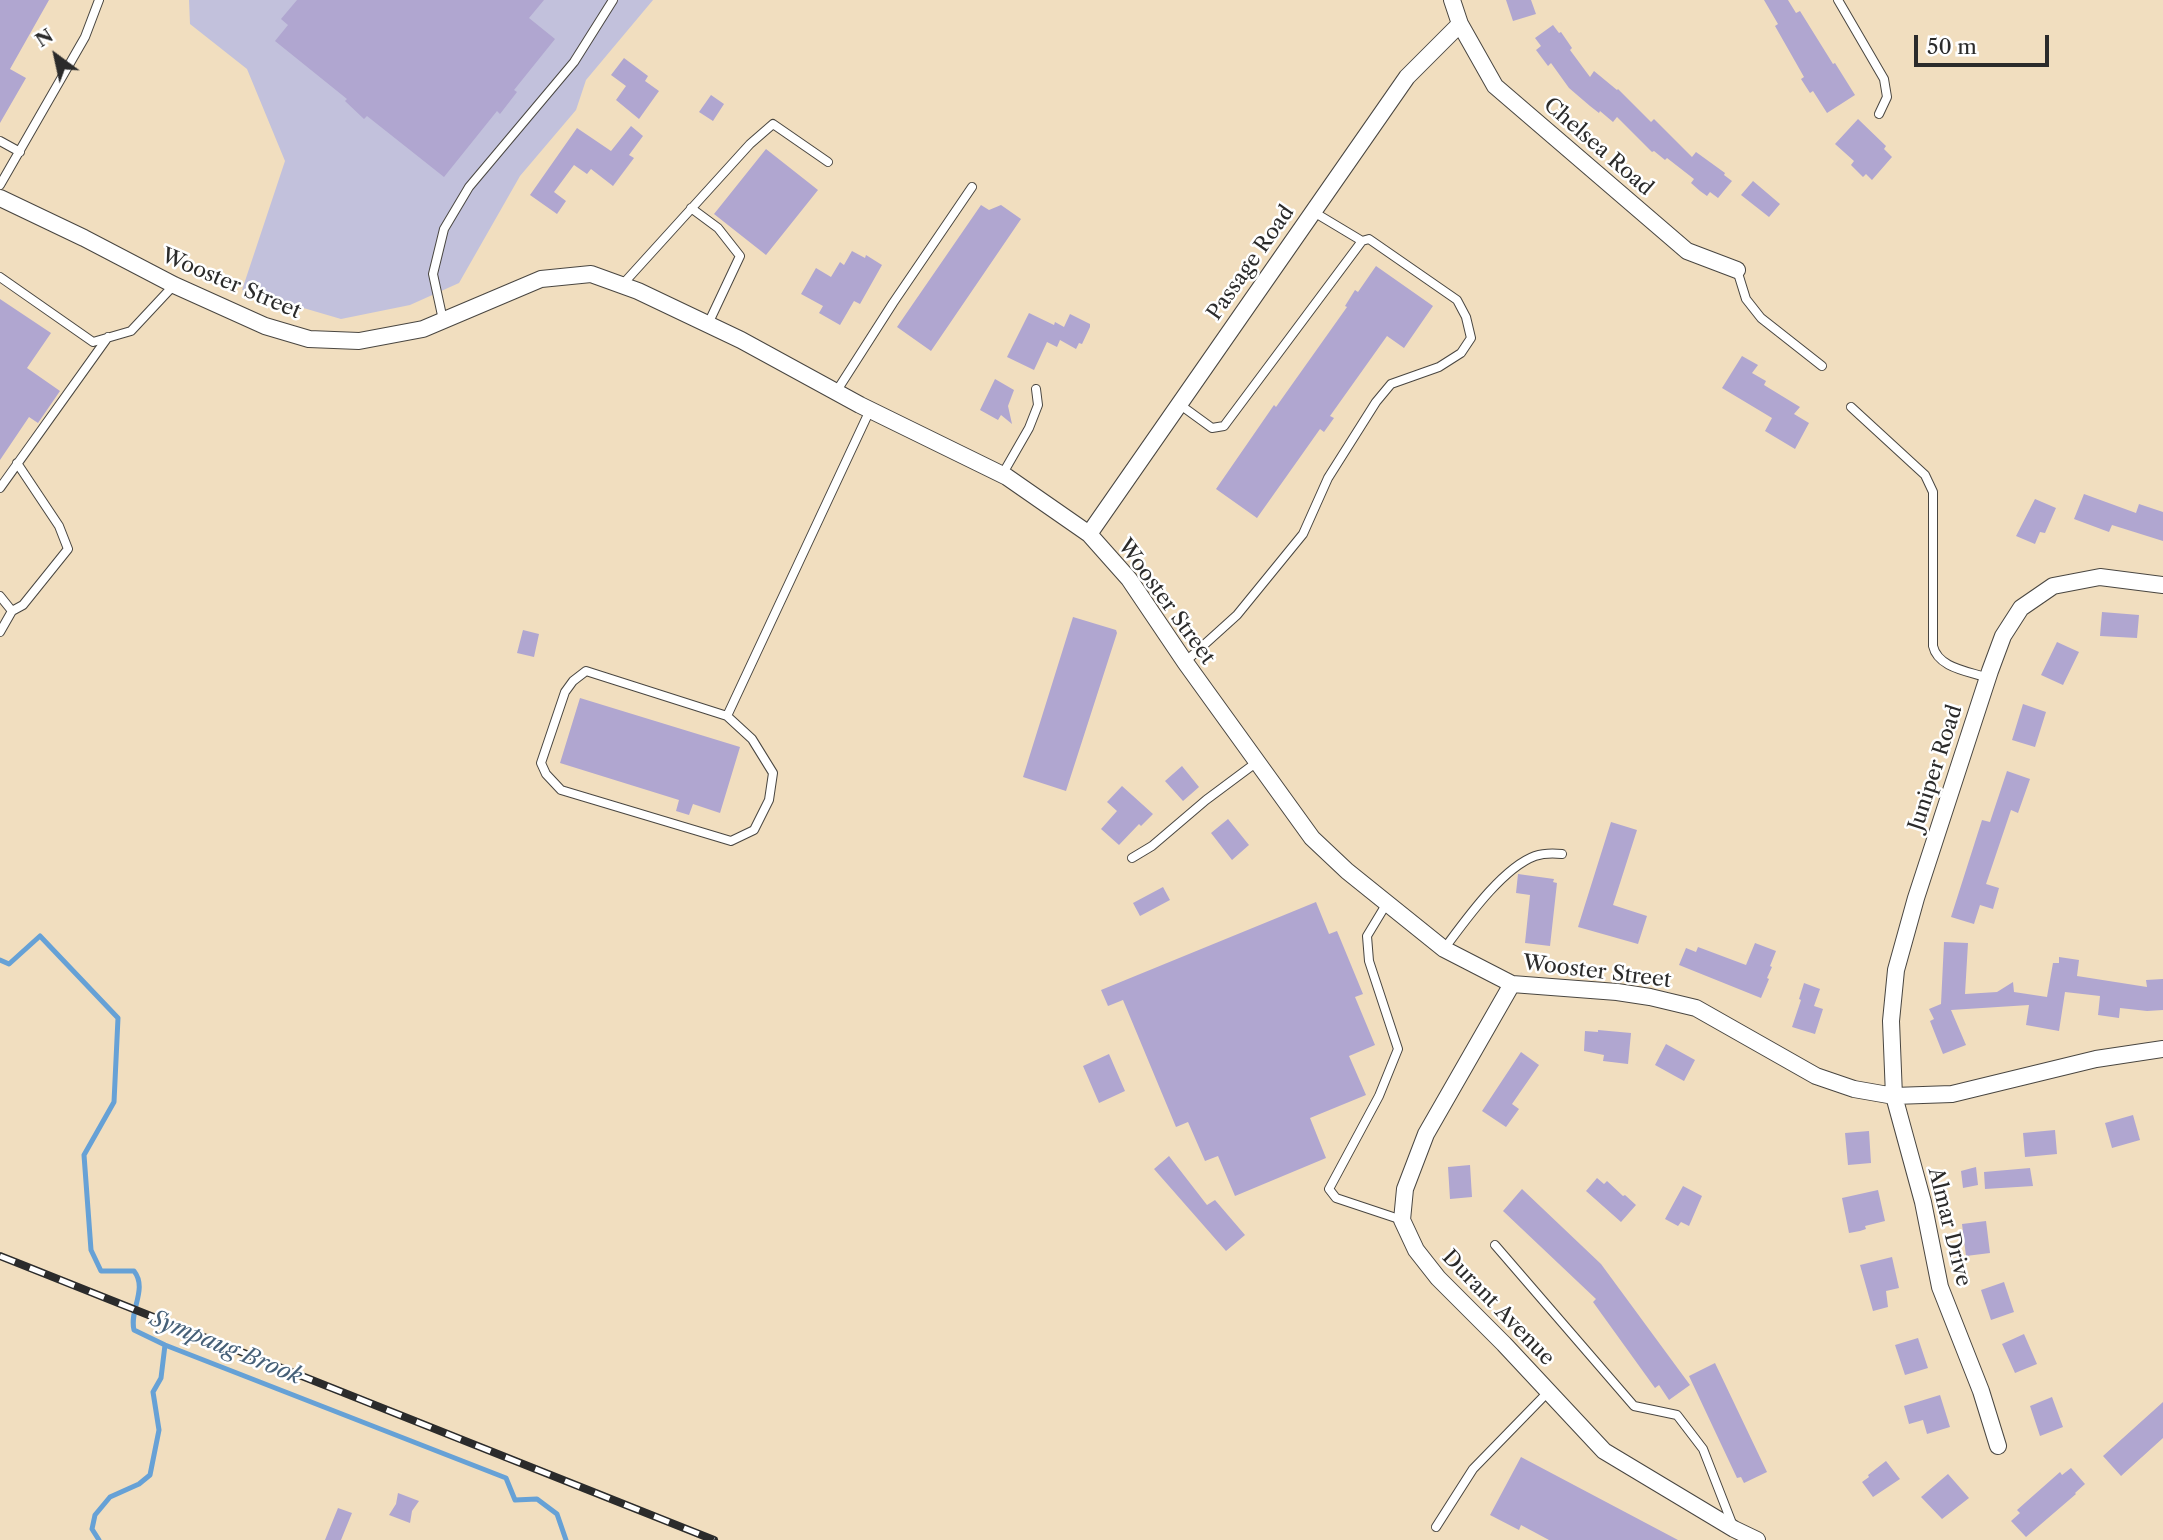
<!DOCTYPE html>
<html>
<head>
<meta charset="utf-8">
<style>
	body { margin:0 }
	#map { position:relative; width:2163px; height:1540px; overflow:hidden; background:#f1debf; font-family:"Libre Caslon Text",serif }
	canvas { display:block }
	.north { position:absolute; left:21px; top:21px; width:70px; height:70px; -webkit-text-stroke:5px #fff; paint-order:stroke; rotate:327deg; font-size:19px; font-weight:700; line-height:28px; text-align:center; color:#2b2b2b }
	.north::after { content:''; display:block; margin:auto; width:24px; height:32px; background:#2b2b2b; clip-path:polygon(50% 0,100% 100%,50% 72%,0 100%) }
	.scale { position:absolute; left:1914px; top:35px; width:135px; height:32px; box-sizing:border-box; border:4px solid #2b2b2b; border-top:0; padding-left:9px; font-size:21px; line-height:24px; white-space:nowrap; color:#2b2b2b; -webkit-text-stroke:5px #fff; paint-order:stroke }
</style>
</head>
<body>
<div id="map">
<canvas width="2163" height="1540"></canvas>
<div class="north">N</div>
<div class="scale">50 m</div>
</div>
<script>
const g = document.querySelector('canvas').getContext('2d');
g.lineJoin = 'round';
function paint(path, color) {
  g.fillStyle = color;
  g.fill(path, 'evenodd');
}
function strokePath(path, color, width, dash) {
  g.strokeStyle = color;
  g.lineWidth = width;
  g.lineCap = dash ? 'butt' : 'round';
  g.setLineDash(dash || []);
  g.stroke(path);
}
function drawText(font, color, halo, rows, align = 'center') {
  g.font = font + ' "Libre Caslon Text",serif';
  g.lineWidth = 5;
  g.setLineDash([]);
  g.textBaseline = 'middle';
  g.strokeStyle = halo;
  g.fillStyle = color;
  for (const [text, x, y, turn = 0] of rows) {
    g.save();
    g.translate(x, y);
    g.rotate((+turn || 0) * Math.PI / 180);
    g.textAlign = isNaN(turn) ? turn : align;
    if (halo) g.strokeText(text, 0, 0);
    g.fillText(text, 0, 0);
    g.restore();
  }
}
const industrial = new Path2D(`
	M 189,0 L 653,0 L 586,80 L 576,110 L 520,176 L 459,283 L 410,305 L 341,319 L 242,290 L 285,161 L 247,69 L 190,24 Z`);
const stream = new Path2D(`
	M 0,960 L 9,964 L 40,936 L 118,1018 L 114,1102 L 84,1155 L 91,1250 L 101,1271 L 134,1271 C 148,1289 129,1310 134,1330 L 165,1345 L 506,1478 L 515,1500 L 537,1499 L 557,1514 L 566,1540
	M 99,1540 L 92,1529 L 95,1515 L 110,1497 L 139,1484 L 150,1475 L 159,1430 L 153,1392 L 161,1378 L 165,1345`);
const building = new Path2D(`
	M 0,0 L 49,0 L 10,69 L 26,78 L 0,123 Z
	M 297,0 L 544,0 L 529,18 L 555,39 L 514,90 L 517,92 L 500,114 L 497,111 L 444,177 L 367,116 L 364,119 L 345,101 L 347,99 L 275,41 L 288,25 L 281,19 Z
	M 1506,0 L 1531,0 L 1536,14 L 1513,21 Z
	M 1764,0 L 1788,0 L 1796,13 L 1800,11 L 1833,64 L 1835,63 L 1855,95 L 1827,113 L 1813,91 L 1810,93 L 1801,79 L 1804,77 L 1775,26 L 1778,24 Z
	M 1553,25 L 1559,33 L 1561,32 L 1572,48 L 1570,50 L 1590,77 L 1594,71 L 1617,90 L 1618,89 L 1651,122 L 1654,119 L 1692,157 L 1696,152 L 1725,173 L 1724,175 L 1732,181 L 1718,198 L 1710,192 L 1707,196 L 1700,191 L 1691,183 L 1694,179 L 1667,158 L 1665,160 L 1654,151 L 1652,152 L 1617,117 L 1613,122 L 1600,111 L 1599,113 L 1590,106 L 1569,88 L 1551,63 L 1548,66 L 1536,50 L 1541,46 L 1535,38 Z
	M 624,58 L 648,76 L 645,81 L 659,91 L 639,119 L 616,100 L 626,86 L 611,75 Z
	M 711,95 L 724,104 L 713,121 L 699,112 Z
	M 1858,119 L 1886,146 L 1884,149 L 1892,157 L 1872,180 L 1866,174 L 1863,177 L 1851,165 L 1854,161 L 1835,144 Z
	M 631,126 L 643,136 L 629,155 L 634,158 L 613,186 L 591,169 L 587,174 L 574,165 L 554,192 L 566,201 L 557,214 L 530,195 L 577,128 L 611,151 Z
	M 766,149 L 818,190 L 766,255 L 714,214 Z
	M 1753,181 L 1780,204 L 1769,217 L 1741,195 Z
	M 981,205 L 989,210 L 1001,205 L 1021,219 L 931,351 L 897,327 Z
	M 852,251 L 865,258 L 866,255 L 882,265 L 860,304 L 854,301 L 840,325 L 819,313 L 823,306 L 801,294 L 816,268 L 831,277 L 840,262 L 844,265 Z
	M 1376,266 L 1433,306 L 1404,348 L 1387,336 L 1330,416 L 1334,418 L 1324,432 L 1320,429 L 1257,518 L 1216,489 L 1274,405 L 1276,407 L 1347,307 L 1345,306 L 1355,290 L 1358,292 Z
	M 0,299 L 51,333 L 27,368 L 60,391 L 38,423 L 29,417 L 0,460 Z
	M 1029,313 L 1054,325 L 1055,322 L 1064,327 L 1070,314 L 1090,324 L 1090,327 L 1082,344 L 1079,343 L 1076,349 L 1060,340 L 1057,347 L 1047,342 L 1034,370 L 1007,357 Z
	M 1742,356 L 1758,365 L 1752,373 L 1766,381 L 1764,385 L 1800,407 L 1794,414 L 1809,423 L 1795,449 L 1765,431 L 1772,418 L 1722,388 Z
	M 995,379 L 1014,390 L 1008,406 L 1012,424 L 1001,415 L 998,420 L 980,410 Z
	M 2084,494 L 2136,513 L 2139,504 L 2163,512 L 2163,541 L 2112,525 L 2109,532 L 2074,519 Z
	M 2035,499 L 2056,508 L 2045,533 L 2040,532 L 2035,544 L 2016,536 Z
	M 2102,612 L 2139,615 L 2137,638 L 2100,636 Z
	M 1073,617 L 1116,630 L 1117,633 L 1066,791 L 1023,777 Z
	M 523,630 L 539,634 L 534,657 L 517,653 Z
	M 2057,642 L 2079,652 L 2063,685 L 2041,675 Z
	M 580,698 L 740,747 L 720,813 L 693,804 L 689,815 L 676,811 L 679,800 L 560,763 Z
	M 2023,704 L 2046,712 L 2035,747 L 2012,740 Z
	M 1182,766 L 1199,787 L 1183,801 L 1165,781 Z
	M 2007,771 L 2030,779 L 2018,813 L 2011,810 L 1986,884 L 1999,888 L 1993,909 L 1980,905 L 1974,924 L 1951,917 L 1982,820 L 1990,822 Z
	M 1122,786 L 1153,814 L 1141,826 L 1139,824 L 1119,845 L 1101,829 L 1117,811 L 1107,802 Z
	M 1228,819 L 1249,845 L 1232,860 L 1211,833 Z
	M 1611,822 L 1637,830 L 1613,905 L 1647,916 L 1638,944 L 1578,927 Z
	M 1518,874 L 1554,879 L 1553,882 L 1557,883 L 1550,946 L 1525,943 L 1530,895 L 1516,893 Z
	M 1163,887 L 1170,900 L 1140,916 L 1133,903 Z
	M 1316,902 L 1329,934 L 1337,931 L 1363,994 L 1355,997 L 1375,1045 L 1349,1056 L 1366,1095 L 1310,1118 L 1326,1158 L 1235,1196 L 1218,1156 L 1205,1161 L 1188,1122 L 1176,1127 L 1123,1000 L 1108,1006 L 1101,990 Z
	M 1944,942 L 1968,943 L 1965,994 L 1997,992 L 2013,982 L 2014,992 L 2047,997 L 2053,963 L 2059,963 L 2059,957 L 2079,960 L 2077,976 L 2147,987 L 2146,980 L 2163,979 L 2163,1010 L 2147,1011 L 2120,1008 L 2119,1018 L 2098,1015 L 2100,996 L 2065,992 L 2059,1031 L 2026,1025 L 2029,1005 L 1951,1010 L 1966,1045 L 1943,1054 L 1930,1021 L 1934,1019 L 1929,1009 L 1941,1004 Z
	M 1755,943 L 1776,951 L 1770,966 L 1772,967 L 1767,978 L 1769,979 L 1761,998 L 1679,965 L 1686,948 L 1696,952 L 1698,947 L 1746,965 Z
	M 1804,983 L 1820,989 L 1814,1006 L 1823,1009 L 1815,1034 L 1792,1027 L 1801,1000 L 1799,999 Z
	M 1598,1030 L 1631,1033 L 1628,1064 L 1603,1061 L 1604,1055 L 1584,1051 L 1585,1031 L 1598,1032 Z
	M 1666,1044 L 1695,1060 L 1684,1081 L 1655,1065 Z
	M 1521,1052 L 1539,1065 L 1512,1104 L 1519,1109 L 1506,1127 L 1482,1111 Z
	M 1109,1054 L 1125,1091 L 1099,1103 L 1083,1066 Z
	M 2133,1115 L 2140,1140 L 2112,1148 L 2105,1123 Z
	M 2055,1130 L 2057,1154 L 2025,1157 L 2023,1133 Z
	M 1869,1131 L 1871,1163 L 1848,1165 L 1845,1133 Z
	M 1169,1156 L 1207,1205 L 1215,1200 L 1245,1235 L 1226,1251 L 1154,1169 Z
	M 1470,1165 L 1472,1197 L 1450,1199 L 1448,1167 Z
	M 1976,1167 L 1978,1185 L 1963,1188 L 1961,1171 Z
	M 2030,1168 L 2033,1186 L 1985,1189 L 1984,1172 Z
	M 1597,1178 L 1604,1184 L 1607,1181 L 1623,1196 L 1625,1195 L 1636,1205 L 1621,1222 L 1586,1191 Z
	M 1683,1186 L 1702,1196 L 1689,1226 L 1681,1222 L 1678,1226 L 1665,1219 Z
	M 1522,1189 L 1601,1264 L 1690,1385 L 1669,1400 L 1659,1385 L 1655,1388 L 1593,1302 L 1596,1299 L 1503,1211 Z
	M 1878,1190 L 1885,1221 L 1865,1226 L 1866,1229 L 1860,1231 L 1849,1233 L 1842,1198 Z
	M 1986,1221 L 1990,1253 L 1966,1256 L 1962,1224 Z
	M 1892,1257 L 1899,1288 L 1886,1291 L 1888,1307 L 1873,1311 L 1860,1265 Z
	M 2004,1282 L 2014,1312 L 1991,1320 L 1981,1290 Z
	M 2024,1334 L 2037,1364 L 2015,1373 L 2002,1344 Z
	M 1918,1338 L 1928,1368 L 1905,1375 L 1895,1345 Z
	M 1715,1363 L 1767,1472 L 1744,1483 L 1741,1477 L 1737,1478 L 1689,1376 Z
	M 1940,1395 L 1950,1427 L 1927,1434 L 1923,1420 L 1909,1424 L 1904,1406 Z
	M 2052,1397 L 2063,1427 L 2040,1436 L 2030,1406 Z
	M 2163,1402 L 2163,1438 L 2121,1476 L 2103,1456 Z
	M 1521,1457 L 1678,1540 L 1549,1540 L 1521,1525 L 1519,1530 L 1490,1515 Z
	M 1886,1461 L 1900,1479 L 1873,1497 L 1862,1482 L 1869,1477 L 1868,1475 Z
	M 2071,1468 L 2085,1484 L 2075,1493 L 2076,1494 L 2026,1537 L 2011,1521 L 2020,1513 L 2017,1510 L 2060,1472 L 2062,1475 Z
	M 1948,1474 L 1969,1498 L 1942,1519 L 1921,1497 Z
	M 398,1493 L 419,1501 L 412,1511 L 410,1523 L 389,1515 L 396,1504 Z
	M 338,1508 L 352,1513 L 341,1540 L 325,1540 Z`);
const lane = new Path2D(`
	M 1838,0 L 1884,79 L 1887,97 L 1879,114
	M 0,141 L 20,152
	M 0,185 L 85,37 L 99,0
	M 691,208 L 718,228 L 740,256 L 708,324
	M 1312,211 L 1362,241
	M 1737,270 L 1746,299 L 1761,318 L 1822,366
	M 0,277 L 93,342 L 131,331 L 174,285
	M 622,285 L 750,144 L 773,124 L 828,162
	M 443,320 L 433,274 L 444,229 L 469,187 L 574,62 L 613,0
	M 836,392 L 893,303 L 972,187
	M 1179,404 L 1212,428 L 1224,426 L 1362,241 L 1369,239 L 1457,300 L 1466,317 L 1471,338 L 1461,353 L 1439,367 L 1391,384 L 1376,402 L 1328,478 L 1303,534 L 1237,615 L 1185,662
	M 1851,407 L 1925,475 L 1933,492 L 1933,646 C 1938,668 1968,671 1988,678
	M 1002,475 L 1029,428 L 1038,405 L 1036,389
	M 0,488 L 108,337
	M 0,596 L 12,611 L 23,605 L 68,549 L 59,526 L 17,463
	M 0,632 L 12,611
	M 727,716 L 586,671 L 573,681 L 565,692 L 541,763 L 546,774 L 561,790 L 731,841 L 754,830 L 769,800 L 773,773 L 752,739 L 727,716 L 870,410
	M 1132,858 L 1152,846 L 1206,800 L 1257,762
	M 1387,903 L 1367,936 L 1369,961 L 1398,1049 L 1379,1096 L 1329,1189 L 1336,1198 L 1402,1220
	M 1444,949 C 1465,921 1502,868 1535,856 C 1544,853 1553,853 1562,854
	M 1495,1245 L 1634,1406 L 1677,1415 L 1703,1449 L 1733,1526
	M 1436,1527 L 1473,1469 L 1549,1391`);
const street = new Path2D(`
	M 1452,0 L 1460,24 L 1495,86 L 1687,251 L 1737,270
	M 0,198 L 84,238 L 174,285 L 265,326 L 309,339 L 359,341 L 423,329 L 541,279 L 591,274 L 638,291 L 741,340 L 860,405 L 1007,477 L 1089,534 L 1129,579 L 1185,662 L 1312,838 L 1347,871 L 1444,949 L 1512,984 L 1617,992 L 1650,997 L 1696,1008 L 1816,1076 L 1854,1089 L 1894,1096 L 1952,1094 L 2096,1059 L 2163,1049
	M 1089,534 L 1407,77 L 1460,24
	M 1512,984 L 1426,1134 L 1405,1189 L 1402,1220 L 1416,1250 L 1438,1278 L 1504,1344 L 1604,1451 L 1734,1529 L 1757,1540
	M 1998,1446 L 1981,1391 L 1940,1287 L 1923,1202 L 1894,1096 L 1891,1021 L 1896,970 L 1916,898 L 1990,671 L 2003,636 L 2021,608 L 2053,586 L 2100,577 L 2163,585`);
const rail = new Path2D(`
	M 0,1256 L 714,1540`);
const streetNames = [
	["Chelsea Road",1598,147,41],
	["Passage Road",1251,263,-55],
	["Wooster Street",231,284,23],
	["Wooster Street",1166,602,54],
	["Juniper Road",1936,768,-72],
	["Wooster Street",1597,972,7],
	["Almar Drive",1949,1227,76],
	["Durant Avenue",1498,1308,46]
];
const waterNames = [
	["Sympaug Brook",226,1348,22]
];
paint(industrial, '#c2c1dc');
strokePath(stream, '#66a1d6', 5);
paint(building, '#b0a6d0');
strokePath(lane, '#494641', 10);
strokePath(street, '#494641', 18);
strokePath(lane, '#fff', 8);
strokePath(street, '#fff', 16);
strokePath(rail, '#2b2b2b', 8);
strokePath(rail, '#fff', 5, [16]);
drawText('21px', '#2b2b2b', '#fff', streetNames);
drawText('italic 23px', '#466078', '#fff', waterNames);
</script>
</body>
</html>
